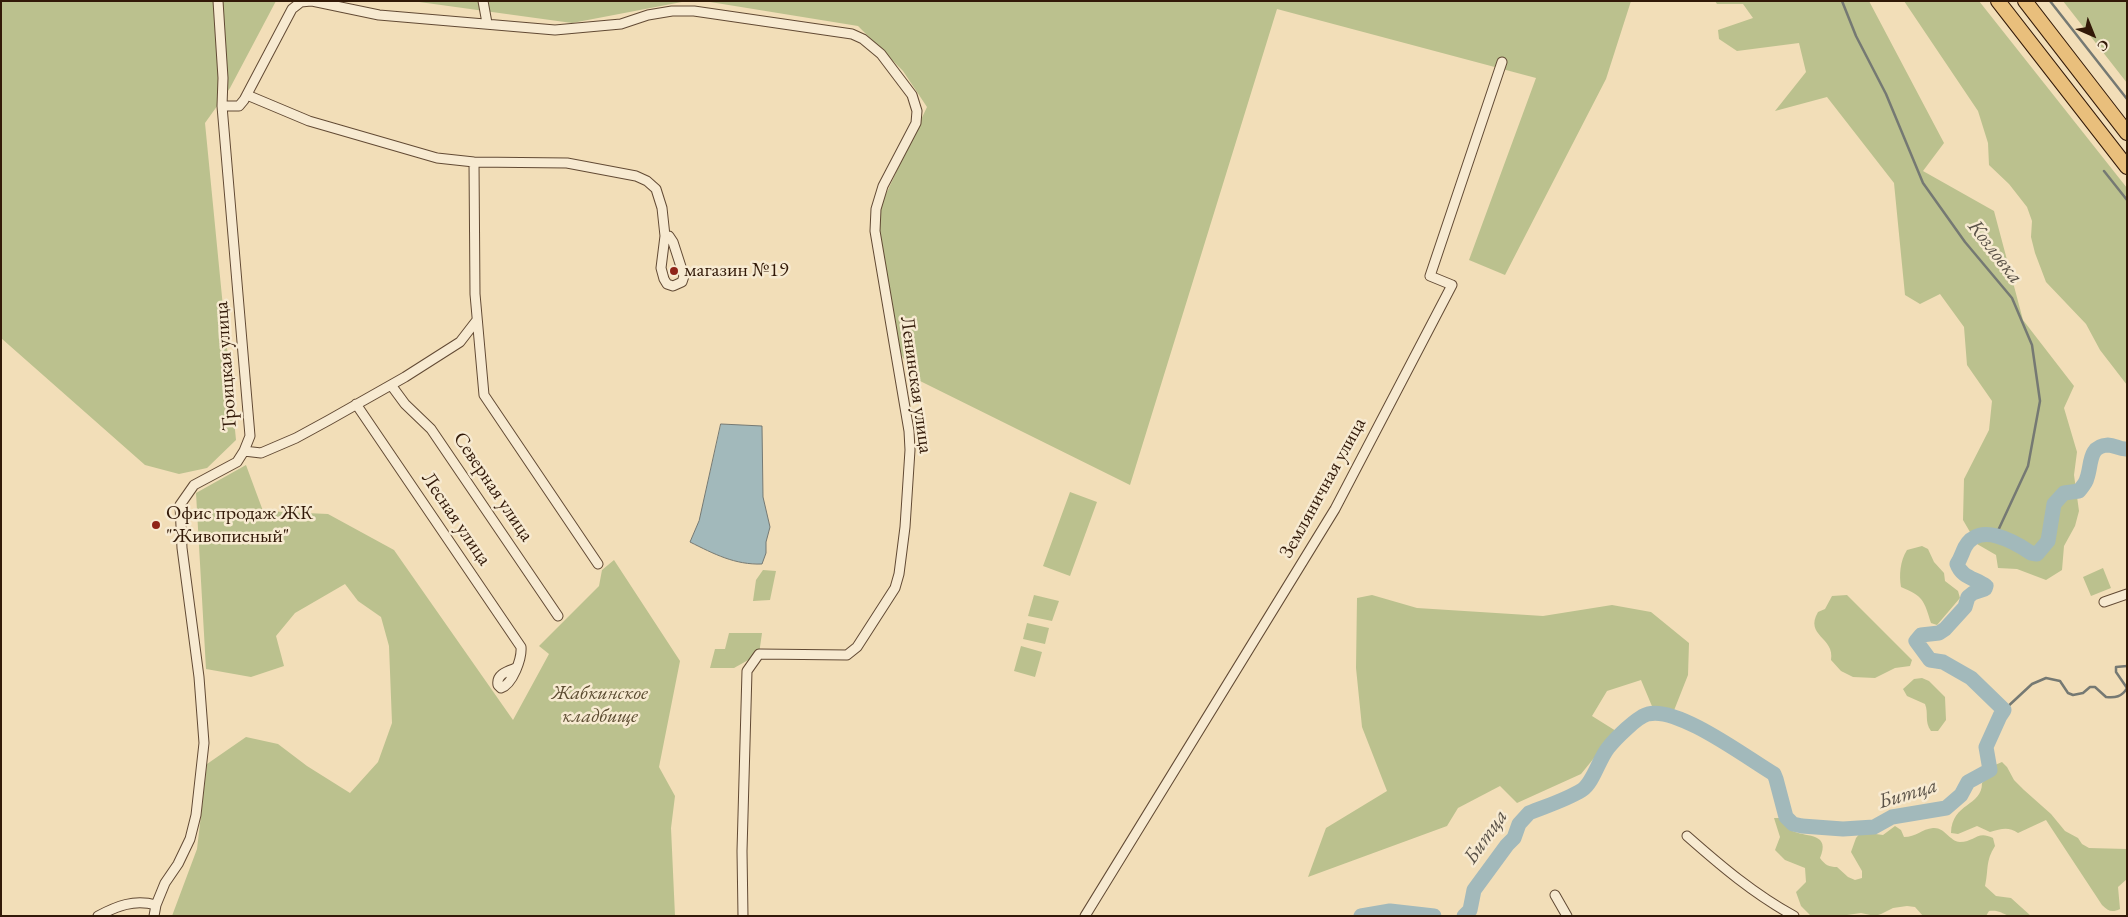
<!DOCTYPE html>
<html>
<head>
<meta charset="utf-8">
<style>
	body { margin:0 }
	#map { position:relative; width:2128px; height:917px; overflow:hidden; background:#f2deb8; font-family:"EB Garamond",serif }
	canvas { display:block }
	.frame { position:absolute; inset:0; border:2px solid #321908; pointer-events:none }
	.north { position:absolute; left:2068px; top:10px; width:50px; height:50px; -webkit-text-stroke:4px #f7ead1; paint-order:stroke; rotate:136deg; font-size:14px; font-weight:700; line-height:20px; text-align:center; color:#321908 }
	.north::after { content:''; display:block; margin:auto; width:18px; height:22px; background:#321908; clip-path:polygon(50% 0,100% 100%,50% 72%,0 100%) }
</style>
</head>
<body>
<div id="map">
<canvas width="2128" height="917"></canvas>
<div class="frame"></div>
<div class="north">С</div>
</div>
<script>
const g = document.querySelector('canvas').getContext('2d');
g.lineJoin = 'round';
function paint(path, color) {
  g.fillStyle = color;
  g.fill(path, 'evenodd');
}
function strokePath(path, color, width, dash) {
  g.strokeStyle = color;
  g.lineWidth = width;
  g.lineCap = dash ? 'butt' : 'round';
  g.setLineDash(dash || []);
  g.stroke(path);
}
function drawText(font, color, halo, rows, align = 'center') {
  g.font = font + ' "EB Garamond",serif';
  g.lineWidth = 5;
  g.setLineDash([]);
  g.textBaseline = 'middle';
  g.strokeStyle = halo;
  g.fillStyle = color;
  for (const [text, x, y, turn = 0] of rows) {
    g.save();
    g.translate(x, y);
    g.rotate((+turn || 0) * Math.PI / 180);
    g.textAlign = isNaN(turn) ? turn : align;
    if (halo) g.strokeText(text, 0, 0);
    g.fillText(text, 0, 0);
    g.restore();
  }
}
const green = new Path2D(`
	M 1,1 L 276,1 L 230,88 L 205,123 L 236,440 L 207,468 L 179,474 L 145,465 L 1,338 Z
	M 412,1 L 687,1 L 572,23 Z
	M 704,1 L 1631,1 L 1606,79 L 1505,275 L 1469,260 L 1536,78 L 1277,9 L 1130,485 L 916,379 L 893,341 L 877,213 L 927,107 L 903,71 L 858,26 Z
	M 1715,1 L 1869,1 L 1944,143 L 1923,171 L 1994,211 L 2023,320 L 2074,386 L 2064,408 L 2077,452 L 2074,475 L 2079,511 L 2075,526 L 2064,546 L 2062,570 L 2046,580 L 2017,569 L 1998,568 L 1996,555 L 1977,544 L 1963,520 L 1964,479 L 1989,430 L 1992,401 L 1967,365 L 1964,327 L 1940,294 L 1920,304 L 1905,295 L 1894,183 L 1827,97 L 1775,111 L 1806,72 L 1799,43 L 1737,51 L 1719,39 L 1718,30 L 1753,18 L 1743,4 L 1717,4 Z
	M 1904,1 L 1979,1 L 2127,188 L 2127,385 L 2100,350 L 2086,324 L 2046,282 L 2035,253 L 2031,237 L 2032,221 L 2027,207 L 2009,184 L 1989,165 L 1988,143 L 1978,111 Z
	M 2063,1 L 2127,1 L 2127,83 Z
	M 246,465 L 263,511 L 328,514 L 394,550 L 513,720 L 549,654 L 539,646 L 599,586 L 602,570 L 614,560 L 680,661 L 659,767 L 675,796 L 671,828 L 675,916 L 172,916 L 197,849 L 207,764 L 246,737 L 278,744 L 307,766 L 350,793 L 378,762 L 392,723 L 389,646 L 381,617 L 358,601 L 345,584 L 295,613 L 276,636 L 284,666 L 251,677 L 206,669 L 196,493 Z
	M 1070,492 L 1097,502 L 1070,576 L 1043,566 Z
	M 1922,546 L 1928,549 L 1934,562 L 1944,573 L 1945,581 L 1958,591 L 1960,598 L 1937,625 L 1931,623 C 1924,600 1923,596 1901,587 C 1899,575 1900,561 1907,550 Z
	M 2103,568 L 2111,588 L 2091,596 L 2083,577 Z
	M 763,570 L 776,571 L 770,600 L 753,601 L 756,580 Z
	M 1034,595 L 1059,601 L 1052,621 L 1028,616 Z
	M 1372,595 L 1417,608 L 1543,616 L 1612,605 L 1651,612 L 1689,643 L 1688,675 L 1673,713 L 1654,711 L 1641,680 L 1607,691 L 1592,716 L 1616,731 L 1581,774 L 1517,803 L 1500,786 L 1458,808 L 1447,826 L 1308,877 L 1326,828 L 1387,791 L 1362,727 L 1356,668 L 1357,598 Z
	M 1847,595 L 1912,660 L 1910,666 L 1895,668 L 1875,678 L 1853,677 L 1841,671 L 1831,660 C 1835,637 1804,636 1818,612 L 1825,609 L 1832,596 Z
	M 1027,623 L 1049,628 L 1045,644 L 1023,639 Z
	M 729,633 L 762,633 L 759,654 L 734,668 L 710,668 L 715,649 L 725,649 Z
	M 1021,646 L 1042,652 L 1035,677 L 1014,671 Z
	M 1922,678 L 1929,681 L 1945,697 L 1946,720 L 1938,731 L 1931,731 C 1924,721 1929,714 1925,704 L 1907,696 L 1903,689 L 1914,679 Z
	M 2002,762 L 2007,767 L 2014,780 L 2024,790 L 2051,814 L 2065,831 L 2078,838 L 2082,844 L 2089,848 L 2127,849 L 2127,879 L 2118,887 L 2120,909 C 2112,913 2108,911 2102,905 L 2046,820 L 2018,833 C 2008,826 2001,829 1990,832 L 1977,826 L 1958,834 L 1951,833 C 1952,802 1982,807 1982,783 L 1993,772 L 1995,765 Z
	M 1774,818 L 1781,818 C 1784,824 1788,830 1795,832 C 1807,837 1831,833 1820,858 C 1825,865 1829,867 1837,867 L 1848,877 L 1855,880 L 1862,878 L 1862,871 L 1851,852 L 1856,838 L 1861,832 L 1883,835 L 1895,826 L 1901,830 L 1904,837 C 1916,837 1922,829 1933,828 C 1945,827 1949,841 1960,842 C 1975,842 1977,830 1993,838 L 1995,846 C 1985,862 1989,869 1985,886 L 1996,896 L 2011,898 L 2031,916 C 2025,916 2015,917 2009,916 C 2001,913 1999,910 1989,911 L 1986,916 L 1923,916 L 1915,907 L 1907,906 L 1893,908 L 1881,914 L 1875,916 L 1861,913 L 1840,916 L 1811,916 L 1801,906 L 1796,892 L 1806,882 L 1805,868 L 1785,860 L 1775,850 L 1780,837 Z`);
const water = new Path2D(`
	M 721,424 L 762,426 L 763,497 L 770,527 L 766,542 L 766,553 L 762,564 C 735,565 714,554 690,542 L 699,521 Z`);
const stream = new Path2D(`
	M 1842,1 L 1856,36 L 1886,94 L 1923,183 L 1965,242 L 2012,298 L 2032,345 L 2040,401 L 2028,466 L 1996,535
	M 2050,1 L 2127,99
	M 2104,171 L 2127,200
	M 2004,710 L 2032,684 L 2046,678 L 2060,681 L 2068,693 L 2073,695 L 2083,693 L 2090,687 L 2095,687 L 2106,697 C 2115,698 2122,697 2127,688 L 2116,672 L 2116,667 L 2127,666
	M 1425,915 L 1426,916`);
const river = new Path2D(`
	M 1361,916 L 1390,911 L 1434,916
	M 1464,916 L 1470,910 L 1474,890 L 1507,845 L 1514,838 L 1519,824 L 1529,813 C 1546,806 1566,800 1582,790 C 1593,783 1599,759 1608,748 C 1615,739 1638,716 1648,714 C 1678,706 1747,758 1774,774 L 1776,779 L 1786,817 L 1793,824 L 1802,826 L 1843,829 L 1874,827 L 1892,817 L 1946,808 L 1961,795 L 1968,782 L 1990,770 L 1986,747 L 2000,716 L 2004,710 L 1971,678 L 1943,662 L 1930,660 L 1916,641 L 1921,635 L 1939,633 L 1945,629 L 1965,607 L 1968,597 L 1973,593 L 1985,589 L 1986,586 C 1975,578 1962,578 1957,564 C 1961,558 1962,553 1965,547 C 1979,521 2015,542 2031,553 L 2037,554 L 2048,541 L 2054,504 L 2064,493 L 2079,491 C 2082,487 2086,483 2087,478 C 2092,464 2088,446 2108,445 C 2115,445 2120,450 2127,449`);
const minor = new Path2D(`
	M 312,1 L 379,15 L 555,30 L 621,24 L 648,15 L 672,11 L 694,11 L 852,34 L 863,39 L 881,54 L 912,95 L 917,111 L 916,123 L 883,186 L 876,209 L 875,231 L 909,431 L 910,450 L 905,527 L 899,574 L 895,588 L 857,647 L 847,655 L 759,654 L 747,671 L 742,851 L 743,916
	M 483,1 L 487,23
	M 247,95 L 309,121 L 437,158 L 474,162 L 567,163 L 636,176 L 647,181 L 656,189 L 662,208 L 665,236 L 661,268 L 664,279 L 667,284 L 673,286 L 682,282 L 684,276 L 673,242 L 669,236 L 665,236
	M 222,106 L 239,106 L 244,100 L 292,9 L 301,2 L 311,1
	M 474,162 L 475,294 L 484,395 L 598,564
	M 391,385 L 405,404 L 431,429 L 558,616
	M 356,404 L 521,647 C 522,658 513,684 501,688 L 498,685 C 496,674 508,671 516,668
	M 244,451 L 261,453 L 296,438 L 329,420 L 405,377 L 460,342 L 477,320
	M 2104,602 L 2127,594
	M 1687,836 C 1721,866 1754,894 1794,916
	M 1555,895 L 1567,916
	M 98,916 C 117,906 134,899 156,905
	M 154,916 L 156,905 L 165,883 L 178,864 L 190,839 L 196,815 L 204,743 L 199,677 L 182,548 L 180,505 L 194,485 L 237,462 L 244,451 L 250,436 L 222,106 L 223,78 L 218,1
	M 1085,916 L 1335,509 L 1452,285 L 1430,276 L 1502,62`);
const primary = new Path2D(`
	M 1998,1 L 2127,167
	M 2025,1 L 2127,133`);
const markers = [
	[674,271,5,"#8f2418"],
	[156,525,5,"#8f2418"]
];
const poiNames = [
	["магазин №19",684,271],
	["Офис продаж ЖК",166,514],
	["\"Живописный\"",166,537]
];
const streetNames = [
	["Троицкая улица",226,366,-94],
	["Ленинская улица",916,385,82],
	["Северная улица",493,487,56],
	["Земляничная улица",1323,488,-61],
	["Лесная улица",456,519,56]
];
const parkNames = [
	["Жабкинское",600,694],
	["кладбище",600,717]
];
const waterNames = [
	["Козловка",1995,252,52],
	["Битца",1908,794,-17],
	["Битца",1486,837,-55]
];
paint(green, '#bbc18e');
paint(water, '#a2b9bb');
strokePath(water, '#757973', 1);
strokePath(stream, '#757973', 2.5);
strokePath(river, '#a2b9bb', 15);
strokePath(minor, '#624a34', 11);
strokePath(primary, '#321908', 16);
strokePath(minor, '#f7ead1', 9);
strokePath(primary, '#e9bf7c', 14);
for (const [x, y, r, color] of markers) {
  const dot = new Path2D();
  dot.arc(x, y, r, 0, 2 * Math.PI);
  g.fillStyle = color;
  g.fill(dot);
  strokePath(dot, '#f7ead1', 2);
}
drawText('20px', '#321908', '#f7ead1', poiNames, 'left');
drawText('20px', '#321908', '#f7ead1', streetNames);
drawText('italic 20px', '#5b4b30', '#f7ead1', parkNames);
drawText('italic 21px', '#595147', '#f7ead1', waterNames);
</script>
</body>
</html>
